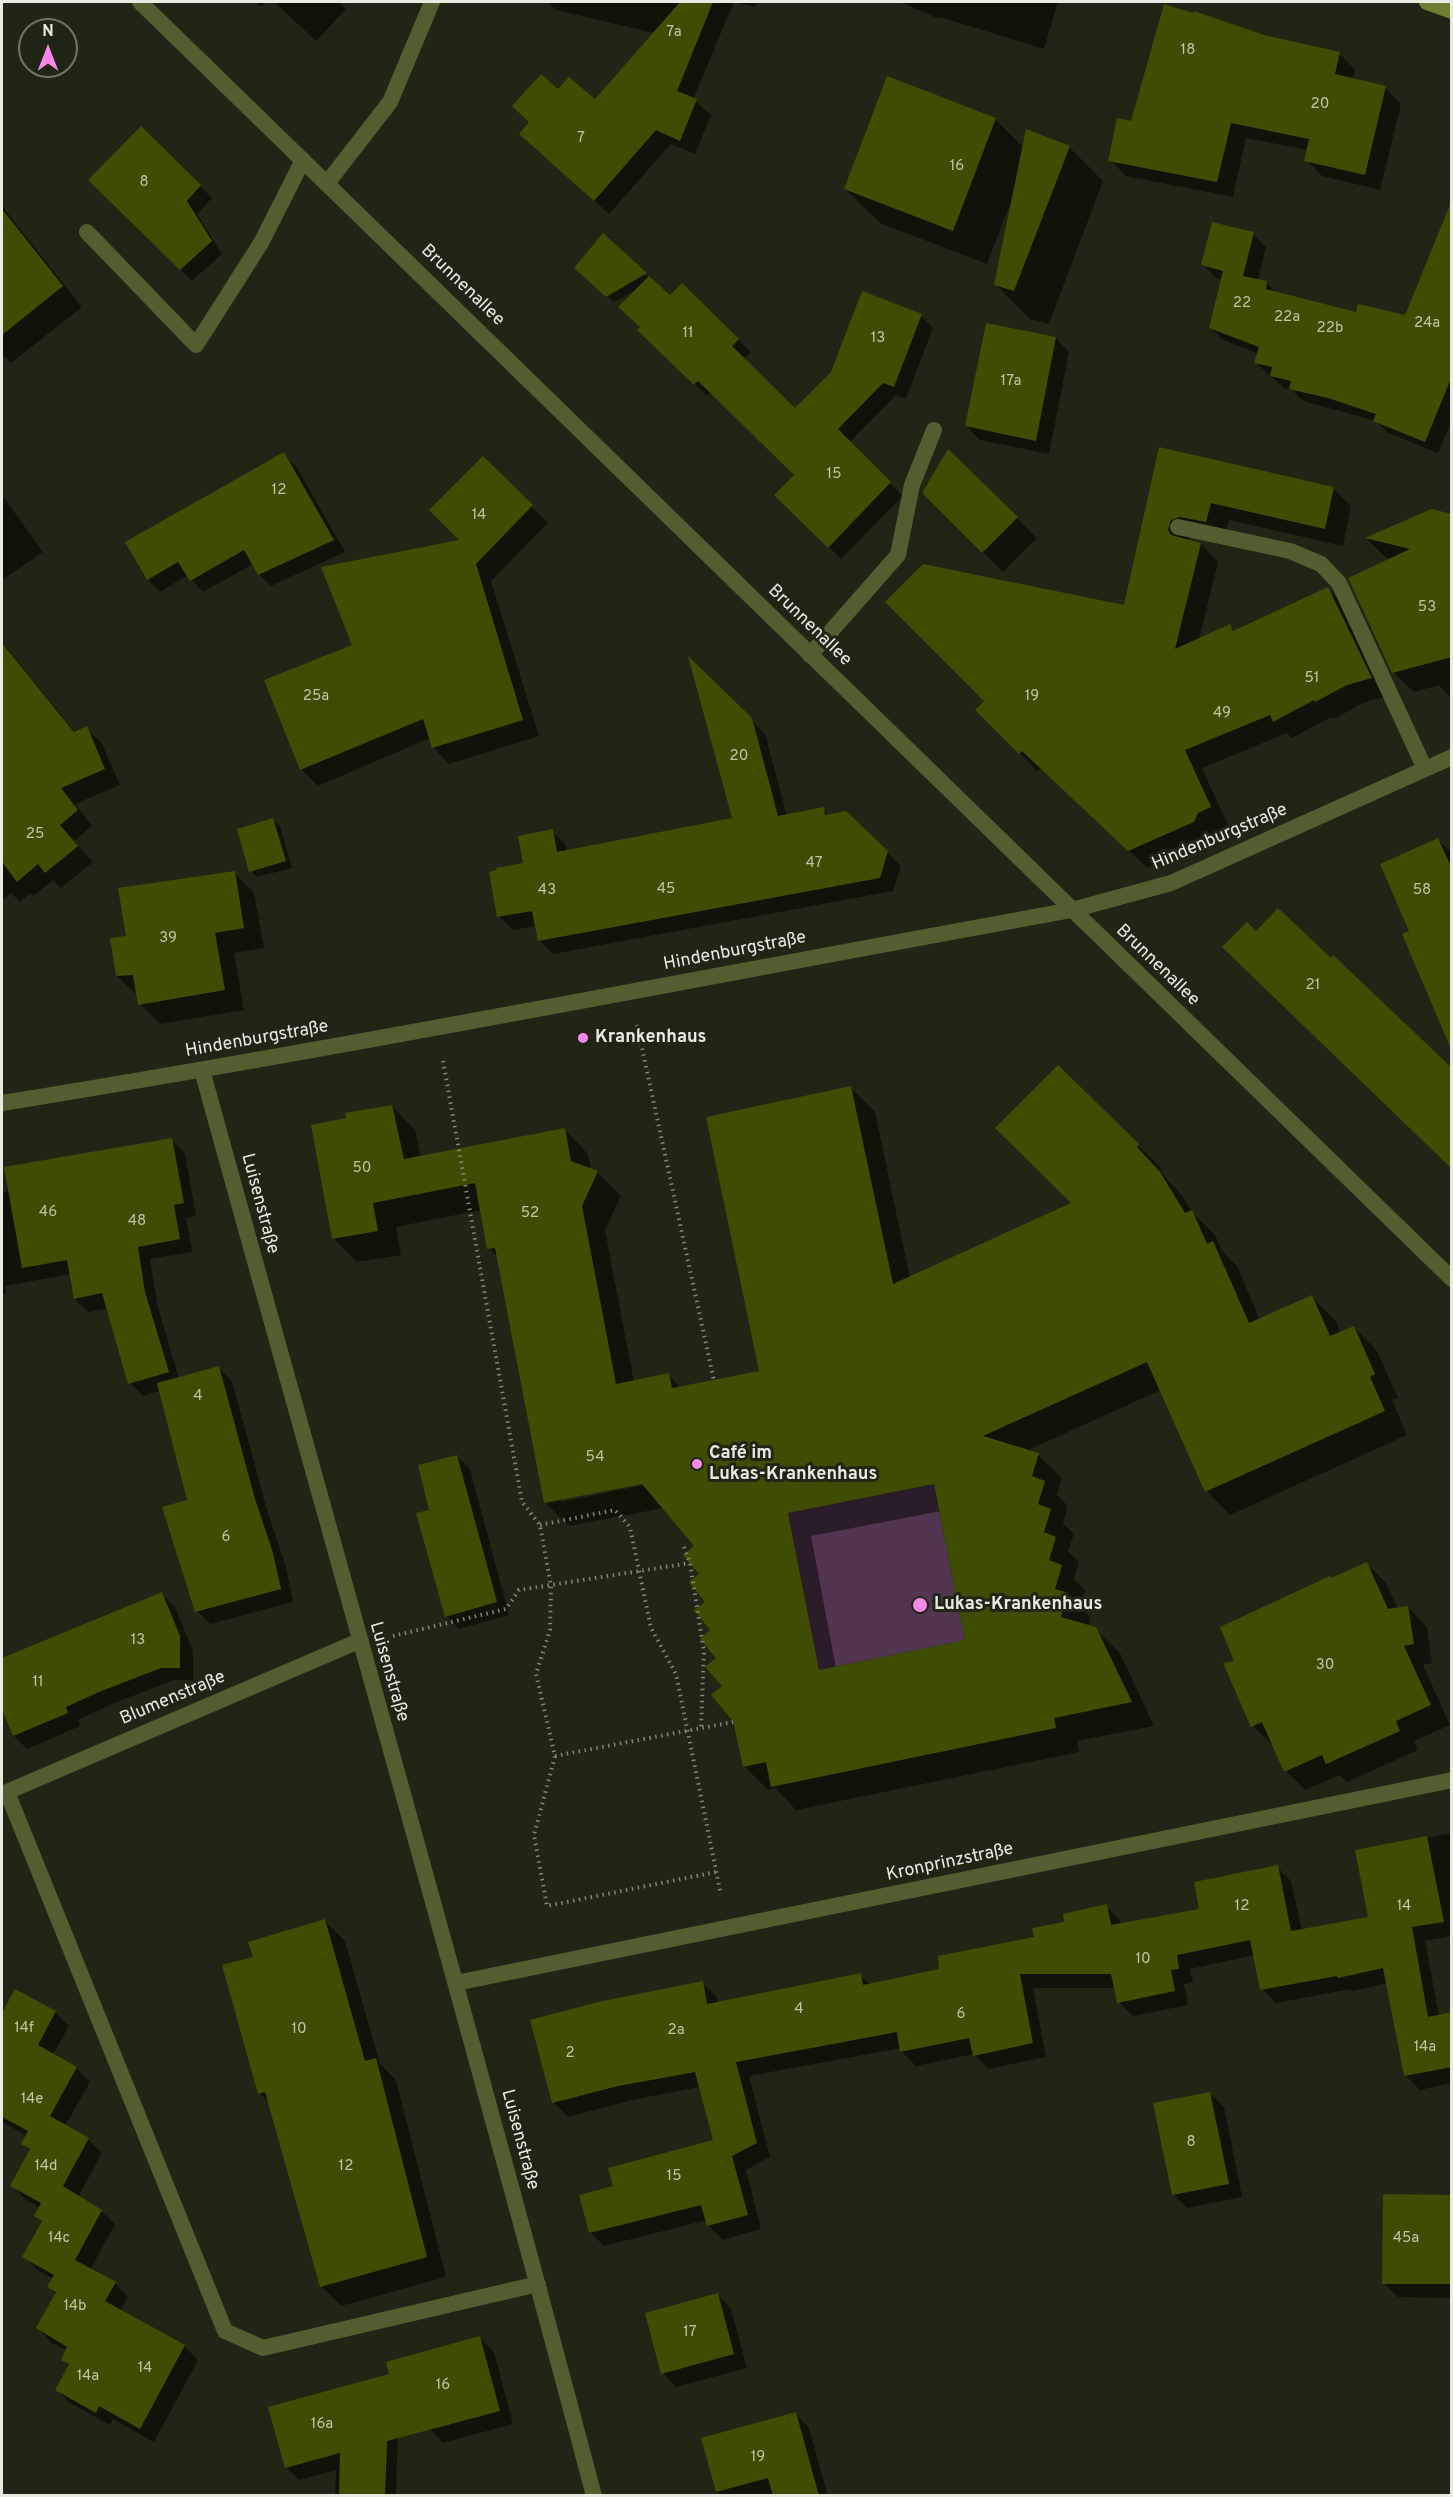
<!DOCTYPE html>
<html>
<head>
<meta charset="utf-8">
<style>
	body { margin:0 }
	#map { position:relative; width:1453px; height:2497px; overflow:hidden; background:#212516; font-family:Overpass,sans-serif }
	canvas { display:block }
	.frame { position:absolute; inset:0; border:3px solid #e8ebe2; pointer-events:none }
	.north { position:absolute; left:18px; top:18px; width:60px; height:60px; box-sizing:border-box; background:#212516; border:2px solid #717468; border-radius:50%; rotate:0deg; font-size:16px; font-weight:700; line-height:24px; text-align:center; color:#e8ebe2 }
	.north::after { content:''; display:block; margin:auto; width:21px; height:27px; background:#f888eb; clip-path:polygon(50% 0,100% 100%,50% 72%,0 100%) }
</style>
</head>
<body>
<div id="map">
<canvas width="1453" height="2497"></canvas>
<div class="frame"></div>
<div class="north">N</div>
</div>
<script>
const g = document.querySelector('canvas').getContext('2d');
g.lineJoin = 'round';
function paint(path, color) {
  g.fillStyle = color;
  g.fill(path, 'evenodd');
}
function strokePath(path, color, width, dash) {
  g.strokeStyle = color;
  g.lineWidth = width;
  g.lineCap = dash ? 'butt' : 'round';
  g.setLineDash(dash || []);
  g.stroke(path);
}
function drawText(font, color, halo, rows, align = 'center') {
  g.font = font + ' Overpass,sans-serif';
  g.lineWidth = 6;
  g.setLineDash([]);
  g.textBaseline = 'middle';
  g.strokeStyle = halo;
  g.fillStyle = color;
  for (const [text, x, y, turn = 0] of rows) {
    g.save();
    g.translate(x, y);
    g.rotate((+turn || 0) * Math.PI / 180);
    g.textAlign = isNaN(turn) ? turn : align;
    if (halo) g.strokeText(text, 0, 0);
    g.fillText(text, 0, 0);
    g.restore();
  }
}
const green = new Path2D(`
	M 934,1484 L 965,1640 L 819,1670 L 788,1513 Z`);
const shadow = new Path2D(`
	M 255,2 L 267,2 L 261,7 Z
	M 274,2 L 339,2 L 346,9 L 316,41 Z
	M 547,2 L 734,2 L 693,99 L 711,115 L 695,154 L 671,144 L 609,214 L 521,134 L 558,91 L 595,101 L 654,33 L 556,10 Z
	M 735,2 L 757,2 L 755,7 Z
	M 900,2 L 1058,2 L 1044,49 L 940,17 L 939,19 Z
	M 1194,15 L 1263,36 L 1339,54 L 1355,69 L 1353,80 L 1385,88 L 1401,104 L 1380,190 L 1322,176 L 1306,160 L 1308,150 L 1246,138 L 1233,197 L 1126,176 L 1110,160 Z
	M 995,119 L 1023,147 L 1069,147 L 1103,181 L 1049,324 L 1030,319 L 995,284 L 1011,207 L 1009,207 L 987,264 L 880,223 L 845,189 Z
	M 141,128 L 212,198 L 197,214 L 222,254 L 192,281 L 90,180 Z
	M 2,206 L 82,307 L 11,363 L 2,354 Z
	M 1253,234 L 1266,247 L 1258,280 L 1266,283 L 1278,294 L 1357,314 L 1406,317 L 1425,270 L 1452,281 L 1452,420 L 1438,453 L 1388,433 L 1376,421 L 1303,401 L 1292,390 L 1285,389 L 1256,363 L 1259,354 L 1223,340 L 1210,328 L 1222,279 L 1216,278 L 1203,265 Z
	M 603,235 L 670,297 L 682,285 L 751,352 L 743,359 L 796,410 L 921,315 L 933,328 L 906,399 L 896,395 L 849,443 L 903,496 L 841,559 L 776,495 L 796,475 L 711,392 L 707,396 L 639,330 L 641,327 L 636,290 L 614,302 L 582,274 Z
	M 1056,338 L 1069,352 L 1049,454 L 980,440 L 966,426 Z
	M 1160,449 L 1333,488 L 1351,506 L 1343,546 L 1229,520 L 1224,539 L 1194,534 L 1187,541 L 1201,544 L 1218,562 L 1199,640 L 1230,626 L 1235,631 L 1328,589 L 1346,606 L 1388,696 L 1365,702 L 1334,719 L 1331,717 L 1292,738 L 1287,733 L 1202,768 L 1228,825 L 1216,831 L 1211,840 L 1147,868 L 1041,768 L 1037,771 L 977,710 L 1125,607 Z
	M 948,451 L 1037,538 L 1003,572 L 923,492 Z
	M 283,454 L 296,466 L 345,552 L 271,586 L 259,574 L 253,564 L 203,592 L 188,575 L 160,592 L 148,579 Z
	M 483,458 L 548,523 L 491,581 L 539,736 L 449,764 L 433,747 L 430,738 L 318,786 L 301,769 L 354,646 L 462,541 Z
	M 2,495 L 43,552 L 2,580 Z
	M 1431,511 L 1452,515 L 1452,699 L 1439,685 L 1414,692 L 1393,672 L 1391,559 L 1386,558 L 1367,539 Z
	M 2,642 L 76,733 L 87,728 L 102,744 L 120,785 L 75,804 L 92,826 L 74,841 L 93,862 L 61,888 L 53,880 L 33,896 L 30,893 L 20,902 L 11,893 L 2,901 Z
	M 691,661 L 765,734 L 787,816 L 823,809 L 830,816 L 887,852 L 901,866 L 893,891 L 553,954 L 539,940 L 536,926 L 513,930 L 499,916 L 524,864 L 552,831 L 566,845 L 567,852 L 734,819 Z
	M 273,820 L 280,826 L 292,868 L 257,877 L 251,871 Z
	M 1438,840 L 1452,853 L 1452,1031 L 1441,1021 L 1411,931 Z
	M 234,872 L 254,893 L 264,948 L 234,953 L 244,1010 L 160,1024 L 140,1004 L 138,996 L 117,976 L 128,938 Z
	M 1058,1067 L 1162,1169 L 1160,1171 L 1183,1197 L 1193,1213 L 1215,1235 L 1223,1252 L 1237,1266 L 1260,1320 L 1312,1297 L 1336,1321 L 1341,1333 L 1354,1327 L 1377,1351 L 1398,1398 L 1392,1400 L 1407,1435 L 1230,1515 L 1207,1491 L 1161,1390 L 1026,1451 L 1038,1455 L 1062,1478 L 1057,1495 L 1068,1506 L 1063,1523 L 1074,1534 L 1068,1551 L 1079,1562 L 1074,1579 L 1085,1590 L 1080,1607 L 1091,1618 L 1088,1627 L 1095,1629 L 1120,1653 L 1154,1726 L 1077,1741 L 1079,1752 L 796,1810 L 775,1788 L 768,1790 L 744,1766 L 734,1721 L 724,1686 L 696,1546 L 664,1508 L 569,1526 L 545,1503 L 498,1258 L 489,1248 L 481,1210 L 396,1227 L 401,1255 L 357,1262 L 334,1239 L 348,1119 L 392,1106 L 415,1130 L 421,1157 L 565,1130 L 588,1154 L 591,1170 L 597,1172 L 621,1196 L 605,1230 L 634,1382 L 669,1375 L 681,1388 L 761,1373 L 851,1088 L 875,1112 L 910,1278 L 1073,1204 ZM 649,1482 L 649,1484 L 561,1502 L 561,1499 ZM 941,1511 L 967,1641 L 836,1668 L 811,1536 Z
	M 171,1140 L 185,1153 L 196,1216 L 186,1218 L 192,1252 L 150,1259 L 158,1307 L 179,1379 L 219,1368 L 232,1381 L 268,1513 L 286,1567 L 293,1602 L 210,1624 L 197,1611 L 189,1501 L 160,1391 L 143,1396 L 130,1383 L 108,1308 L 88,1312 L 75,1299 L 71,1274 L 5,1286 L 6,1294 L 2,1295 L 2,1193 Z
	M 457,1456 L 470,1469 L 509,1615 L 459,1629 L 446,1616 L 431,1511 Z
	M 1367,1564 L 1386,1583 L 1398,1609 L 1408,1607 L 1427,1627 L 1432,1663 L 1423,1665 L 1450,1725 L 1414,1741 L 1418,1750 L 1347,1782 L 1339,1775 L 1305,1790 L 1286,1771 L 1274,1744 L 1272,1745 L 1253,1726 L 1236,1662 L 1331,1579 Z
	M 162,1594 L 175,1607 L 193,1651 L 193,1680 L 174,1680 L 112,1704 L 78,1720 L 80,1726 L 27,1749 L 14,1736 L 2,1706 L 2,1667 Z
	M 1452,1833 L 1452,1936 L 1425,1941 L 1439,2016 L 1452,2014 L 1452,2083 L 1420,2090 L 1406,2076 L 1388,1983 L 1353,1991 L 1351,1989 L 1276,2003 L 1262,1989 L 1255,1955 L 1190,1969 L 1193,1982 L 1184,1984 L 1188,2005 L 1133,2016 L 1119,2002 L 1116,1988 L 1033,1988 L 1046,2057 L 988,2069 L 974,2054 L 916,2066 L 902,2052 L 901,2048 L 749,2076 L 770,2157 L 746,2170 L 761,2229 L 723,2240 L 709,2226 L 707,2220 L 604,2246 L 590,2232 L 615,2188 L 715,2141 L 700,2087 L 632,2100 L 568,2117 L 554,2103 L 532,2021 L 702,1982 L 716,1996 L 718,2003 L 860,1975 L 870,1985 L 941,1970 L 1036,1938 L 1106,1906 L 1120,1920 L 1121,1924 L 1201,1910 L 1277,1867 L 1291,1881 L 1302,1931 L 1370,1918 L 1357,1851 Z
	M 325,1921 L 345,1941 L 380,2064 L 396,2080 L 446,2277 L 341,2306 L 321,2286 L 270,2104 L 260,2093 L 255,1958 Z
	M 15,1991 L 55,2012 L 69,2026 L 53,2055 L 76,2068 L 90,2082 L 65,2126 L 88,2139 L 102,2153 L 78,2197 L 101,2211 L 115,2224 L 90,2270 L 115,2283 L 128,2297 L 121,2311 L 184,2346 L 198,2360 L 154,2442 L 113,2419 L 110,2425 L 70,2403 L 57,2390 L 70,2366 L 62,2359 L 67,2351 L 51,2342 L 38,2328 L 56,2294 L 49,2287 L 54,2279 L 37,2270 L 24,2256 L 43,2223 L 36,2216 L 40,2208 L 25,2199 L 12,2185 L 30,2151 L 23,2144 L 27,2136 L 2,2122 L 2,2016 Z
	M 1210,2093 L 1224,2107 L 1242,2197 L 1187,2208 L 1173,2194 Z
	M 1452,2197 L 1452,2298 L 1398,2297 L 1384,2283 Z
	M 718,2295 L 731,2309 L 747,2368 L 676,2387 L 663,2373 Z
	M 480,2338 L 494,2352 L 513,2424 L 443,2443 L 430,2429 Z
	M 399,2388 L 396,2496 L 335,2496 L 336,2470 L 299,2480 L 286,2467 Z
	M 796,2414 L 809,2428 L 828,2496 L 774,2496 L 774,2493 L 765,2496 L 722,2496 L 717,2491 Z`);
const building = new Path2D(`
	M 680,2 L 713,2 L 677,91 L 697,99 L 680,141 L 656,130 L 594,201 L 519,134 L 529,122 L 512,106 L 541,74 L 558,89 L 569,77 L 595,99 Z
	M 1164,4 L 1193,13 L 1194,11 L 1264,35 L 1340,52 L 1335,74 L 1386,86 L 1365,175 L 1304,161 L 1309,139 L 1231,123 L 1217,182 L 1108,161 L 1117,118 L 1131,121 Z
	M 887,76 L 996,118 L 953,231 L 844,189 Z
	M 141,126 L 201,185 L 187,201 L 212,241 L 180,270 L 88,180 Z
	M 1026,129 L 1070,146 L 1014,291 L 994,285 Z
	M 1450,205 L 1452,376 L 1425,442 L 1373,421 L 1376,414 L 1328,398 L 1289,389 L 1291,381 L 1270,376 L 1272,367 L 1254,363 L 1259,347 L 1209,328 L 1223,271 L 1227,272 L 1201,265 L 1212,222 L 1254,232 L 1243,276 L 1267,281 L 1266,289 L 1356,312 L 1358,304 L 1405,315 Z
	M 2,209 L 63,286 L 2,335 Z
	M 603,233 L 647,273 L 606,297 L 574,268 Z
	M 649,276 L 670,295 L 682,283 L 739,339 L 732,346 L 795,408 L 831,372 L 862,291 L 922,314 L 894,387 L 883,383 L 838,429 L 891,482 L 828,548 L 774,495 L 794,475 L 698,381 L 694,385 L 637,330 L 640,327 L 618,307 Z
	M 986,323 L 1056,337 L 1036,441 L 965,426 Z
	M 1159,447 L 1334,487 L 1325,529 L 1211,503 L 1206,522 L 1180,517 L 1171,520 L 1168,530 L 1171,535 L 1201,543 L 1175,649 L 1230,624 L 1233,631 L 1328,587 L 1372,678 L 1347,685 L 1315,702 L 1314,700 L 1273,722 L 1270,715 L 1185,750 L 1211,807 L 1198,813 L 1194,822 L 1128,851 L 1022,751 L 1019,754 L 975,710 L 984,701 L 885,602 L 923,564 L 1124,605 Z
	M 948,449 L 1018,517 L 982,553 L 922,493 Z
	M 284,452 L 334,540 L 258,575 L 244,550 L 190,581 L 178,562 L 147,580 L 125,542 Z
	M 483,456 L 533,505 L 476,564 L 523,720 L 432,748 L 423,719 L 300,770 L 264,680 L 352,645 L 321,567 L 459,540 L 429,510 Z
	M 1431,509 L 1452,514 L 1452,657 L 1392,673 L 1348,578 L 1410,549 L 1365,538 Z
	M 2,643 L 74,732 L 87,726 L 105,769 L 61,788 L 78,810 L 60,825 L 78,846 L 45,873 L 38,864 L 17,882 L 2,862 Z
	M 688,656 L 752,718 L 778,816 L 824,807 L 825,815 L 846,811 L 888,851 L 880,878 L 538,941 L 532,911 L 497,917 L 489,872 L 497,870 L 496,868 L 523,863 L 518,836 L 553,829 L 557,852 L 732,818 Z
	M 273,818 L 286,861 L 249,872 L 237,829 Z
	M 1438,838 L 1452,869 L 1451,1049 L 1402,934 L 1409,931 L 1380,864 Z
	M 235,871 L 244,928 L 215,933 L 225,990 L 138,1005 L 133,975 L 116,976 L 110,938 L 126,936 L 118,888 Z
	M 1278,908 L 1331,958 L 1333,955 L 1452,1068 L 1452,1169 L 1222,947 L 1247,922 L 1256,931 Z
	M 1058,1065 L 1139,1144 L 1137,1147 L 1160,1172 L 1185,1213 L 1192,1210 L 1207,1244 L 1213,1241 L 1249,1323 L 1312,1295 L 1330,1336 L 1354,1326 L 1375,1374 L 1370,1377 L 1385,1411 L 1205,1492 L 1147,1362 L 983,1436 L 1039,1453 L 1032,1476 L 1045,1481 L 1038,1504 L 1051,1509 L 1044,1532 L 1056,1537 L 1049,1560 L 1062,1565 L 1055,1589 L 1068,1593 L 1061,1617 L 1096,1627 L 1132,1702 L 1054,1718 L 1056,1728 L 771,1787 L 766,1762 L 743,1767 L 733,1721 L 711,1695 L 722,1686 L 705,1667 L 716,1658 L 700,1639 L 710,1630 L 694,1610 L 705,1602 L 689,1582 L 699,1574 L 683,1555 L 694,1546 L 642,1484 L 544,1503 L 495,1248 L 487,1249 L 475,1183 L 373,1203 L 378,1231 L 332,1239 L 311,1125 L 346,1118 L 345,1113 L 392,1105 L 404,1159 L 565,1128 L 571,1161 L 598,1171 L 582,1206 L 616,1384 L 669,1373 L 672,1388 L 759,1371 L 706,1117 L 851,1086 L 893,1284 L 1071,1203 L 995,1128 ZM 934,1484 L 965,1640 L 819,1670 L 788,1513 Z
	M 172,1138 L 184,1203 L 174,1205 L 180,1239 L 138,1247 L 145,1292 L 169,1372 L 128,1384 L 102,1293 L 74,1299 L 67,1260 L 22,1268 L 4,1167 Z
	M 219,1366 L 255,1499 L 273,1553 L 281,1589 L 195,1612 L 162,1507 L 187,1500 L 157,1383 Z
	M 457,1455 L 497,1602 L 445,1617 L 416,1513 L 429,1510 L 418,1465 Z
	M 1367,1562 L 1388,1609 L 1408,1606 L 1414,1644 L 1404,1646 L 1431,1705 L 1396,1721 L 1400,1731 L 1326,1764 L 1322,1755 L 1284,1772 L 1262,1722 L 1251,1727 L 1223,1663 L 1234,1661 L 1220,1627 L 1330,1576 L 1331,1578 Z
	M 162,1592 L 180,1636 L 180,1668 L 161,1668 L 99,1692 L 66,1707 L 68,1713 L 13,1736 L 2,1710 L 2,1658 Z
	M 1427,1836 L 1444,1922 L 1412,1927 L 1428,2017 L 1452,2012 L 1452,2067 L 1404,2076 L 1383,1968 L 1338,1978 L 1337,1976 L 1260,1990 L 1250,1940 L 1177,1955 L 1179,1969 L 1171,1970 L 1175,1991 L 1117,2003 L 1111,1974 L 1020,1974 L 1033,2043 L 973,2056 L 969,2038 L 900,2052 L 897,2032 L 736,2062 L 757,2143 L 732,2156 L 748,2215 L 707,2226 L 701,2205 L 589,2233 L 579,2195 L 613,2186 L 608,2168 L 713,2140 L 695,2072 L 618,2086 L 552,2103 L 530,2020 L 598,2002 L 703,1981 L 707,2004 L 861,1973 L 863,1985 L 939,1969 L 938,1956 L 1034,1937 L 1032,1928 L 1064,1922 L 1063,1914 L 1107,1904 L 1111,1925 L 1199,1909 L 1194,1882 L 1278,1865 L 1291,1931 L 1368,1917 L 1355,1850 Z
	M 325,1919 L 365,2061 L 376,2058 L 427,2257 L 320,2287 L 265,2092 L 258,2094 L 222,1965 L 253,1957 L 248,1942 Z
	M 15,1989 L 56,2011 L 38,2045 L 77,2067 L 50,2116 L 89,2138 L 63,2186 L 102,2210 L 75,2260 L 116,2282 L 105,2301 L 185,2345 L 140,2429 L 99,2406 L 96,2413 L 55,2390 L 69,2364 L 61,2360 L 67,2347 L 36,2328 L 56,2292 L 47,2287 L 54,2275 L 22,2257 L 42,2221 L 34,2216 L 41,2203 L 10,2186 L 30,2149 L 21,2144 L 28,2131 L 2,2117 L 2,2013 Z
	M 1210,2092 L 1229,2184 L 1172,2195 L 1153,2103 Z
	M 1383,2194 L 1452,2195 L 1452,2284 L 1382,2284 Z
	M 718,2293 L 734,2354 L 661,2374 L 645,2313 Z
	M 480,2336 L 500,2411 L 387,2441 L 385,2496 L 339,2496 L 340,2453 L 285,2468 L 268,2407 L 389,2374 L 386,2362 Z
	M 796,2412 L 819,2496 L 773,2496 L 768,2478 L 716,2492 L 701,2438 Z`);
const path = new Path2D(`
	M 637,1025 L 714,1381
	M 443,1061 L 522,1502 L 540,1525 L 551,1586 L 550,1630 L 536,1674 L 555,1756 L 534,1835 L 547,1906 L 716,1872
	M 540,1525 L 615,1510 L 630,1527 L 651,1628 L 676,1674 L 721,1895
	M 684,1547 L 690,1563 L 704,1652 L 701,1728
	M 393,1636 L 506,1609 L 519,1590 L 690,1563
	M 555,1756 L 733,1722`);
const service = new Path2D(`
	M 328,182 L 390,102 L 432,2
	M 87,232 L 196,345 L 261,243 L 303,160
	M 1178,527 L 1290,551 L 1321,564 L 1339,583 L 1425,769
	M 810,655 L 898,555 L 912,485 L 934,430`);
const minor = new Path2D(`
	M 202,1070 C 333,1545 468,2019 594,2496
	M 2,1103 C 359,1045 715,975 1072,910 L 1171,883 L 1452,757
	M 7,1792 L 225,2331 L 263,2348 L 538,2284
	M 2,1794 L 359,1641
	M 456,1983 L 1452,1780`);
const tertiary = new Path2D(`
	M 140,2 L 1452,1279`);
const secondary = new Path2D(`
	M 1427,2 L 1452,11`);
const markers = [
	[583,1038,6,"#f888eb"],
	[697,1464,6,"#f888eb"],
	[920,1605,8,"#f888eb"]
];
const numberNames = [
	["7a",674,33],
	["18",1188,51],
	["20",1320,105],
	["7",581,139],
	["16",957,167],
	["8",144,183],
	["22",1242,304],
	["22a",1287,318],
	["24a",1427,324],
	["22b",1330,329],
	["11",688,334],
	["13",878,339],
	["17a",1011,382],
	["15",834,475],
	["12",279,491],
	["14",479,516],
	["53",1427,608],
	["51",1312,679],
	["25a",316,697],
	["19",1032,697],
	["49",1222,714],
	["20",739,757],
	["25",35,835],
	["47",814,864],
	["45",666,890],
	["43",547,891],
	["58",1422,891],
	["39",168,939],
	["21",1313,986],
	["50",362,1169],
	["46",48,1213],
	["52",530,1214],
	["48",137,1222],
	["4",198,1397],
	["54",595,1458],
	["6",226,1538],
	["13",138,1641],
	["30",1325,1666],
	["11",38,1683],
	["12",1242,1907],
	["14",1404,1907],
	["10",1143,1960],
	["4",799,2010],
	["6",961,2015],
	["14f",24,2029],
	["10",299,2030],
	["2a",676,2031],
	["14a",1425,2048],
	["2",570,2054],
	["14e",32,2100],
	["8",1191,2143],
	["14d",46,2167],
	["12",346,2167],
	["15",674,2177],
	["14c",59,2239],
	["45a",1406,2239],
	["14b",75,2307],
	["17",690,2333],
	["14",145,2369],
	["14a",88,2377],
	["16",443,2386],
	["16a",322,2425],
	["19",758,2458]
];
const streetNames = [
	["Brunnenallee",462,286,44],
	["Brunnenallee",809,626,44],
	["Hindenburgstraße",1220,838,-23],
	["Hindenburgstraße",735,952,-11],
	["Brunnenallee",1157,966,44],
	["Hindenburgstraße",257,1040,-10],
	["Luisenstraße",259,1204,75],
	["Luisenstraße",388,1672,74],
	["Blumenstraße",173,1699,-23],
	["Kronprinzstraße",950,1863,-12],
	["Luisenstraße",519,2140,75]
];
const poiNames = [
	["Krankenhaus",595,1038],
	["Café im",709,1454],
	["Lukas-Krankenhaus",709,1475],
	["Lukas-Krankenhaus",934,1605]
];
paint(green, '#52354e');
paint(shadow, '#0007');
paint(building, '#3f4d02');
strokePath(path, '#818478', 4, [1.5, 4.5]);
strokePath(service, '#525e30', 16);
strokePath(minor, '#525e30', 16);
strokePath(tertiary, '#525e30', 16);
strokePath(secondary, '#6d7f32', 16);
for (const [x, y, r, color] of markers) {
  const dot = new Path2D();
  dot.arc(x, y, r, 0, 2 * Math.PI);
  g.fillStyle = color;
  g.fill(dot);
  strokePath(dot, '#212516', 2);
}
drawText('15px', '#bec4aa', null, numberNames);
drawText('18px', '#e8ebe2', '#212516', streetNames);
drawText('bold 18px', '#e8ebe2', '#212516', poiNames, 'left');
</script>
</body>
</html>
